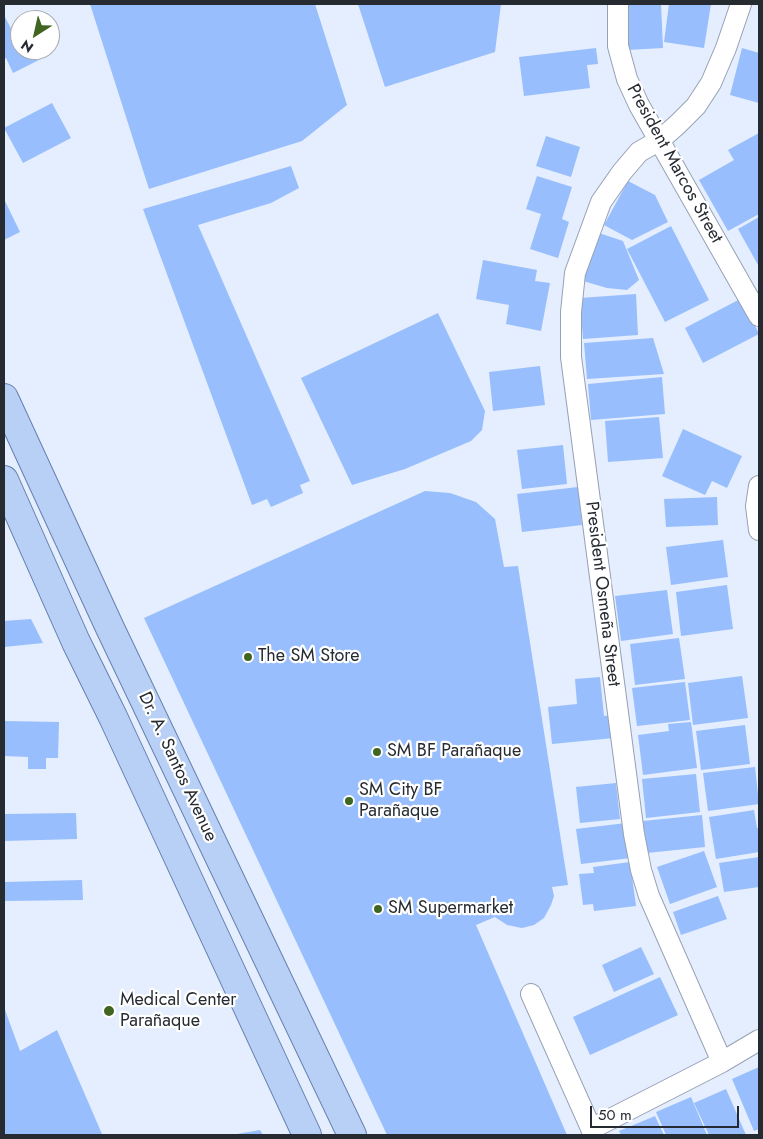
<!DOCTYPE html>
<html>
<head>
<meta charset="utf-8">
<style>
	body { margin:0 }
	#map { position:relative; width:763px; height:1139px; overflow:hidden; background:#e4eefe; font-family:Jost,sans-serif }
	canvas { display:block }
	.frame { position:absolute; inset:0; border:5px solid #262b32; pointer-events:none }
	.north { position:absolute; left:10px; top:10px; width:50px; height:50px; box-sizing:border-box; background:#fff; border:1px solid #a8aaad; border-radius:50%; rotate:215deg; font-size:14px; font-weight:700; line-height:20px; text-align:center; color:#262b32 }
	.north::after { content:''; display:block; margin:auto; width:18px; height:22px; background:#3f6520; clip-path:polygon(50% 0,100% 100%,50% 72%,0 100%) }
	.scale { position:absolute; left:590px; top:1106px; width:149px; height:22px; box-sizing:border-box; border:2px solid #262b32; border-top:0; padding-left:6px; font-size:15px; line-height:18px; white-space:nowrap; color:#262b32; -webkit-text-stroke:4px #fff; paint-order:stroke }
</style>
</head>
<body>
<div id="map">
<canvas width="763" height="1139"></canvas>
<div class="frame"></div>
<div class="north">N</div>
<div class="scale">50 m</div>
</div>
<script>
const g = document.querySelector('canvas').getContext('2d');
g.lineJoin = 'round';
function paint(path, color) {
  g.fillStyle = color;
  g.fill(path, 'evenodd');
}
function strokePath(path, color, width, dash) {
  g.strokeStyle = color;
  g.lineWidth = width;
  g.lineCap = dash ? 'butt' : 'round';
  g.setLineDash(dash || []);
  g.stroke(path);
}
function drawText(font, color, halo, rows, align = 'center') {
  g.font = font + ' Jost,sans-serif';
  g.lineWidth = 4.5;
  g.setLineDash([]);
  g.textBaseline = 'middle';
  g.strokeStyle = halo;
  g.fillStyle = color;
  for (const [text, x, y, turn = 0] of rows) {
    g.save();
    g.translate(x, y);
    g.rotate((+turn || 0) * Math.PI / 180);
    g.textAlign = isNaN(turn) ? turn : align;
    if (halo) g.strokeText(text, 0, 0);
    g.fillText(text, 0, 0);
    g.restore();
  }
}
const building = new Path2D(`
	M 90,4 L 315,4 L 347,105 L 302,141 L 149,189 Z
	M 358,4 L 501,4 L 495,52 L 385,87 Z
	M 624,4 L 661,4 L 663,48 L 627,50 Z
	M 669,4 L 711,4 L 704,48 L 664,42 Z
	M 4,15 L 18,42 L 20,41 L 20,50 L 37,50 L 41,59 L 13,73 L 6,58 L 4,59 Z
	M 596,48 L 598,64 L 587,65 L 590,88 L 524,96 L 519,57 Z
	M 742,48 L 759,53 L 759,103 L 730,95 Z
	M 52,103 L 71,138 L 23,163 L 4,128 Z
	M 759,133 L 759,214 L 728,231 L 699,180 L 734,160 L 728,150 Z
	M 546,136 L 580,147 L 571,177 L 536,166 Z
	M 291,166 L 299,188 L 271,203 L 198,225 L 310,481 L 300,485 L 303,493 L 271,507 L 267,499 L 252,505 L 143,209 Z
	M 537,176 L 572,187 L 562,219 L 569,222 L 558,258 L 530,249 L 541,214 L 526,209 Z
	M 628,181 L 655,195 L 668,222 L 632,240 L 604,225 Z
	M 4,199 L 20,232 L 4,240 Z
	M 759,217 L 759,265 L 758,265 L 738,229 Z
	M 671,226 L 709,300 L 665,322 L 627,249 Z
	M 599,233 L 623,241 L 639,280 L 627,290 L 607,288 L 583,281 Z
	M 483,260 L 537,270 L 535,281 L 550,283 L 541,331 L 506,324 L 509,305 L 476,299 Z
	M 636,294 L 638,335 L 583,339 L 580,298 Z
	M 742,298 L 759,334 L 703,363 L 685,328 Z
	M 438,313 L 485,411 L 482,430 L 471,441 L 405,469 L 352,485 L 301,378 Z
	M 653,338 L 664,374 L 587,379 L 584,343 Z
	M 540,366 L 545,405 L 493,411 L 489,372 Z
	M 662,377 L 665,414 L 591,420 L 588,384 Z
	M 659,417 L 663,458 L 608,462 L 605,421 Z
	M 683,429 L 742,456 L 727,488 L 712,481 L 705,495 L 662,476 Z
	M 563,445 L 567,484 L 522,489 L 517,450 Z
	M 578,487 L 582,525 L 522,532 L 517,494 Z
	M 425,491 L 450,493 L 476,502 L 495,519 L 504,567 L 518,566 L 568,885 L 552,887 L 554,896 L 551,905 L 544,918 L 534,925 L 522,928 L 507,925 L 495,917 L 476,925 L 567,1135 L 387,1135 L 144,618 Z
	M 717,497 L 718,525 L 666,527 L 664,499 Z
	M 723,540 L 728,577 L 671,585 L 666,547 Z
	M 727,585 L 733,629 L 681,636 L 676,592 Z
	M 667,590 L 673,634 L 621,641 L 615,596 Z
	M 31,619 L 43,643 L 4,647 L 4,621 Z
	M 679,638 L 685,679 L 635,685 L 630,644 Z
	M 742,676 L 748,718 L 693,725 L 688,683 Z
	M 600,677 L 604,716 L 612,715 L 614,738 L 552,744 L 548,707 L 577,704 L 575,679 Z
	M 685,682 L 690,720 L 637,726 L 632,688 Z
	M 4,721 L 59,722 L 58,758 L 46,758 L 46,769 L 28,769 L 28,757 L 4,756 Z
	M 691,722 L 697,768 L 643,775 L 638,735 L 669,731 L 668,724 Z
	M 745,725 L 750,764 L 701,770 L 696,731 Z
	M 755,767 L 759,804 L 708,811 L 703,773 Z
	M 696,774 L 700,812 L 646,818 L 642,779 Z
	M 616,783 L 620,819 L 580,823 L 576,787 Z
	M 754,810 L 757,828 L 759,828 L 759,852 L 716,859 L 709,817 Z
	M 76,813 L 77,839 L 4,841 L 4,814 Z
	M 702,815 L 705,847 L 647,853 L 643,821 Z
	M 626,823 L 631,858 L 581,864 L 576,829 Z
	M 704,851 L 717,887 L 670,904 L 657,867 Z
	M 759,857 L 759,887 L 724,892 L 719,863 Z
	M 630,862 L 636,906 L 594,911 L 593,904 L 583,905 L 579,874 L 594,873 L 593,867 Z
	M 82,880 L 83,900 L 4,901 L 4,882 Z
	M 718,896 L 727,919 L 681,935 L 673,912 Z
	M 641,947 L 654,974 L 614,992 L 602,965 Z
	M 660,977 L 678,1015 L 590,1055 L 573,1017 Z
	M 4,1007 L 20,1051 L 57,1030 L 102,1134 L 4,1135 Z
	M 759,1067 L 759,1129 L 754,1131 L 732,1079 Z
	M 726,1089 L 746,1135 L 709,1135 L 694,1103 Z
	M 691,1097 L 707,1135 L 666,1135 L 656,1112 Z
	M 655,1116 L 664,1135 L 621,1135 L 619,1131 Z
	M 260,1130 L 263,1135 L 237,1135 L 237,1134 Z`);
const minor = new Path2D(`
	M 618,4 L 618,46 L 627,79 L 639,105 L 759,316
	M 759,486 L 756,506 L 759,530
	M 531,994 L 594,1135
	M 722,1062 L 649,896 L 641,870 L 634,834 L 571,357 L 571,312 L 575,273 L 601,202 L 622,172 L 639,152 L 660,140 L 678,124 L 696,106 L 711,83 L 726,48 L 741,4
	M 591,1129 L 722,1062 L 759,1040`);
const primary = new Path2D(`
	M 4,398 L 110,628 L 352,1135
	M 4,480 L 76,642 L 113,717 L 307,1135`);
const markers = [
	[248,657,5,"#3f6520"],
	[377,752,5,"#3f6520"],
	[349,801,5,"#3f6520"],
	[378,909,5,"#3f6520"],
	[109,1011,6,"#3f6520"]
];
const streetNames = [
	["President Marcos Street",674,164,61],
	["President Osmeña Street",602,594,83],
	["Dr. A. Santos Avenue",177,767,65]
];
const poiNames = [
	["The SM Store",258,657],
	["SM BF Parañaque",387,752],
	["SM City BF",359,791],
	["Parañaque",359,812],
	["SM Supermarket",388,909],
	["Medical Center",120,1001],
	["Parañaque",120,1022]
];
paint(building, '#98befd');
strokePath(minor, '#96a1b4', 22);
strokePath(primary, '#6681ae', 30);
strokePath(minor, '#fff', 20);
strokePath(primary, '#b8cff6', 28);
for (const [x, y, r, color] of markers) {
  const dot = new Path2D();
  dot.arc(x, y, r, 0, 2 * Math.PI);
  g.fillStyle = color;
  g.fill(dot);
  strokePath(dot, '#fff', 2);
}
drawText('18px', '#262b32', '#fff', streetNames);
drawText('18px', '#262b32', '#fff', poiNames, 'left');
</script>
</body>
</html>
